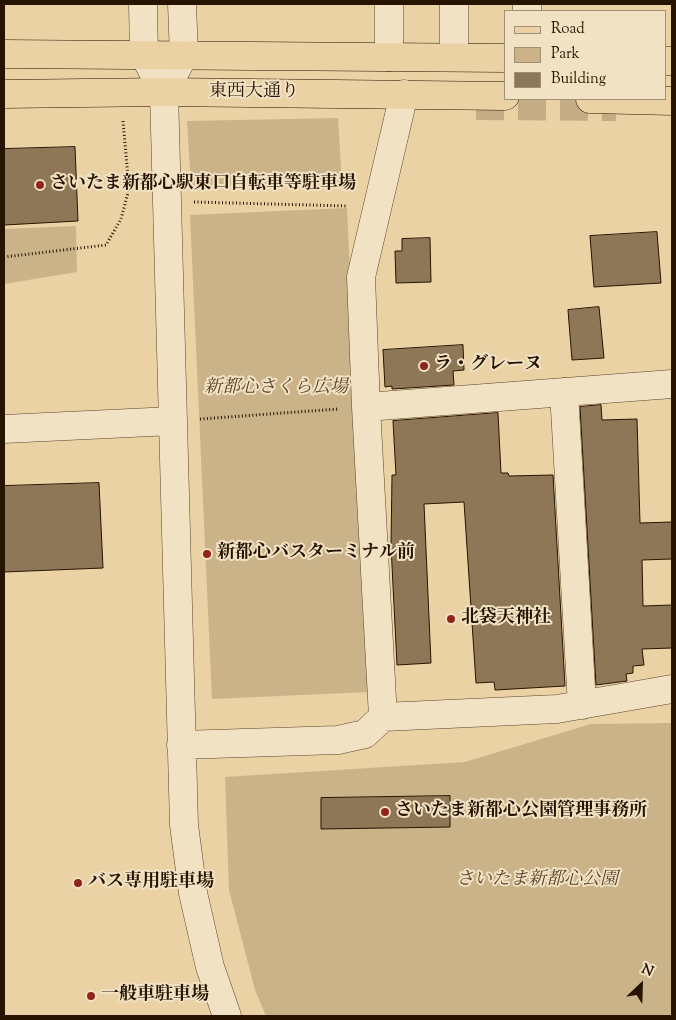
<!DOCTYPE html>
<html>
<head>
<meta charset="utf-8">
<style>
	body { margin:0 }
	#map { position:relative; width:676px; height:1020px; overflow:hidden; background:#ebd2a5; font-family:"Sorts Mill Goudy",serif }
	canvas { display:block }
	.frame { position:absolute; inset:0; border:5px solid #271400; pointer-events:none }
	.legend { position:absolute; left:504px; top:10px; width:162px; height:90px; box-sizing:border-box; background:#f2e2c4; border:1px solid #a19076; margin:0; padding:6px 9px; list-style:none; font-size:15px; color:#271400 }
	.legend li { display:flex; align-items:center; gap:10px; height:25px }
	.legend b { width:25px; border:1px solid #a19076 }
	.north { position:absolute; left:616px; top:960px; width:50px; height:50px; -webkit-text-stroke:4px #f2e2c4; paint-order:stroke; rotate:24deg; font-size:14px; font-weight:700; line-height:20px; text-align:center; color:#271400 }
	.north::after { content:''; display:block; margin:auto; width:18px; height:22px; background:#271400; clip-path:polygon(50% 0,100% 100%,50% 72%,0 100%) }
</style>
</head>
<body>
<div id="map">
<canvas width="676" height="1020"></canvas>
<div class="frame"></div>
<ul class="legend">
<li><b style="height:6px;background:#ebd2a5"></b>Road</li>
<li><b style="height:14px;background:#cab289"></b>Park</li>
<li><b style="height:14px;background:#8d7756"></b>Building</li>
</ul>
<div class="north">N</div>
</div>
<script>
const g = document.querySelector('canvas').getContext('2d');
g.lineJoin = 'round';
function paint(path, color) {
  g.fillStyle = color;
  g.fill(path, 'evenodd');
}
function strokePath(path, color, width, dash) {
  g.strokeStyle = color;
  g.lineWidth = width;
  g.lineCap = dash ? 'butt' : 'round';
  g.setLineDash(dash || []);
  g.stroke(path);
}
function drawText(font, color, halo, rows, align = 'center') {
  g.font = font + ' "Sorts Mill Goudy","Noto Serif JP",serif';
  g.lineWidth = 4;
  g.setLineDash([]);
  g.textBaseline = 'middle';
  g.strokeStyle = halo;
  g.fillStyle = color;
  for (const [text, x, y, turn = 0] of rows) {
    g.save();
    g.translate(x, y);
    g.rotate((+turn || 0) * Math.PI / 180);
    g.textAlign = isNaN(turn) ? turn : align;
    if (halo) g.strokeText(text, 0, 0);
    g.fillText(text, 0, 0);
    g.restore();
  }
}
const green = new Path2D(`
	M 338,118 L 342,184 L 191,186 L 187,121 Z
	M 347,208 L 369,692 L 212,699 L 190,215 Z
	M 76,226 L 77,272 L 4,284 L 4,229 Z
	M 672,723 L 672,1016 L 266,1016 L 255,990 L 229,890 L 225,777 L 465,762 L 591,724 Z`);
const building = new Path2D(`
	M 75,147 L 78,221 L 4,225 L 4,149 Z
	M 657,232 L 661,283 L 594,287 L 590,236 Z
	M 430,238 L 431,282 L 396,283 L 395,251 L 402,251 L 402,239 Z
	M 599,307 L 604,358 L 572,360 L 568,310 Z
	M 463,345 L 464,370 L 453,371 L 454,385 L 392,389 L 392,386 L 385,387 L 383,350 Z
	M 601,405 L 602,420 L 637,419 L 640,523 L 672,522 L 672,559 L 642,560 L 643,606 L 672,605 L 672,648 L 642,649 L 644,665 L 633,666 L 633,673 L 626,674 L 627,681 L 596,685 L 580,407 Z
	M 498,413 L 501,473 L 508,473 L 509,476 L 553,475 L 565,686 L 495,690 L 494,682 L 476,683 L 464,502 L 424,504 L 431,663 L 397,665 L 391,546 L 392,475 L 396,475 L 393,421 Z
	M 99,483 L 103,568 L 4,572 L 4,486 Z
	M 450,796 L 450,827 L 321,829 L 321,798 Z`);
const highwayTunnel = new Path2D(`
	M 476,106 L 616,107`);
const path = new Path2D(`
	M 194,202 L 348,206
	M 4,257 L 106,245 L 121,219 L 129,189 L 123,121
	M 200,419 L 338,409`);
const minor = new Path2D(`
	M 143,4 L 144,55 L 164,92 L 184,825 L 193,893 L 210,967 L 227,1016
	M 454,4 L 454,57
	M 389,6 L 389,57
	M 527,11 L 527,4
	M 164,92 L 184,55 L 182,4
	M 564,392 L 582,705
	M 366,407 L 672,384
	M 4,429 L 172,421
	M 383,717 L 366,407 L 361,277 L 404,94
	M 181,745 L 338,740 L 365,734 L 383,717 L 557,709 L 672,689`);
const major = new Path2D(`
	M 4,54 L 505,58
	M 665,61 L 672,61
	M 4,94 L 164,92 L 505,96
	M 590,99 L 672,101`);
const markers = [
	[40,185,5,"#8f2418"],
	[424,366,5,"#8f2418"],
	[207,554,5,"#8f2418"],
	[451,619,5,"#8f2418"],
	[385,812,5,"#8f2418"],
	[78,883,5,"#8f2418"],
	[91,996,5,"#8f2418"]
];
const streetNames = [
	["東西大通り",254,93]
];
const poiNames = [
	["さいたま新都心駅東口自転車等駐車場",50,185],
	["ラ・グレーヌ",434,366],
	["新都心バスターミナル前",217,554],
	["北袋天神社",461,619],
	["さいたま新都心公園管理事務所",395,812],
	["バス専用駐車場",88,883],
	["一般車駐車場",101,996]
];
const parkNames = [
	["新都心さくら広場",276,389],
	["さいたま新都心公園",537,881]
];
paint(green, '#cab289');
paint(building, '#8d7756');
strokePath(building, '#271400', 1);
strokePath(highwayTunnel, '#c4ac84', 28, [28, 14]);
strokePath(minor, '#584429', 29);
strokePath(major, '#271400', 29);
strokePath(path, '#271400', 3, [1, 2.5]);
strokePath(minor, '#f2e2c4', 28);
strokePath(major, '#ebd2a5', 28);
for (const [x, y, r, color] of markers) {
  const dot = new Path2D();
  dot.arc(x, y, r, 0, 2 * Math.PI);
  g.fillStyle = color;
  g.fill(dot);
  strokePath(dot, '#f2e2c4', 2);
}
drawText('18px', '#271400', '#f2e2c4', streetNames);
drawText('bold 18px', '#271400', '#f2e2c4', poiNames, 'left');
drawText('italic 18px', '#584329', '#f2e2c4', parkNames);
</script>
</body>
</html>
